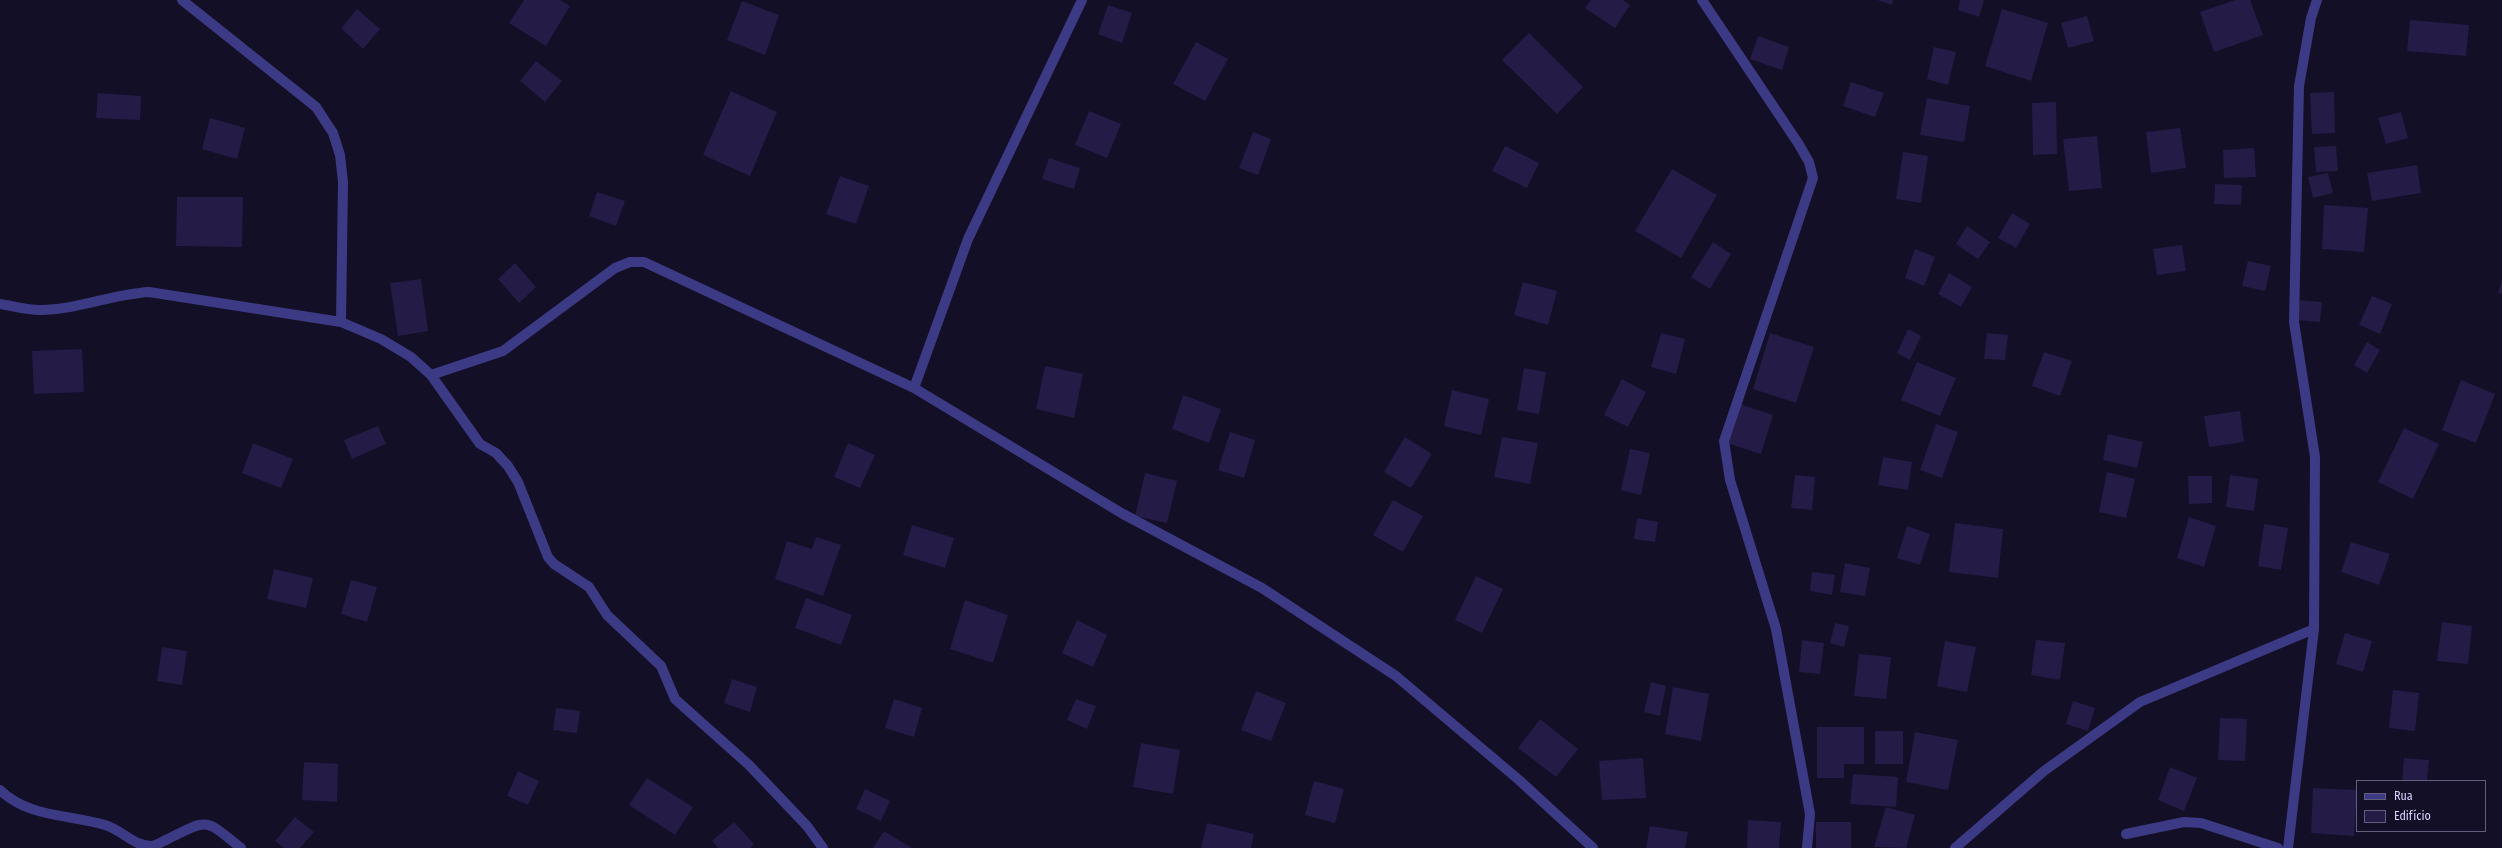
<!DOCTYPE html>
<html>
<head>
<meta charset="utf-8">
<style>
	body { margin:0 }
	#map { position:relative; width:2502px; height:848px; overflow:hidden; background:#130f26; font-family:"Fira Sans Condensed",sans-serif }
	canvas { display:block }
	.legend { position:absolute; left:2356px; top:780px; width:130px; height:52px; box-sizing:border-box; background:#130f26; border:1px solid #625e7d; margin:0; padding:5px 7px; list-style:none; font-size:12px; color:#d9d4ff }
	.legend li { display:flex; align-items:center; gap:8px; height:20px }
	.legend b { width:20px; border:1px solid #625e7d }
</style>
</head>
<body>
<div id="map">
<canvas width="2502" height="848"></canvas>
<ul class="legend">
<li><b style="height:5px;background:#3d3a85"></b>Rua</li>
<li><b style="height:11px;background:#241b47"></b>Edifício</li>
</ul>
</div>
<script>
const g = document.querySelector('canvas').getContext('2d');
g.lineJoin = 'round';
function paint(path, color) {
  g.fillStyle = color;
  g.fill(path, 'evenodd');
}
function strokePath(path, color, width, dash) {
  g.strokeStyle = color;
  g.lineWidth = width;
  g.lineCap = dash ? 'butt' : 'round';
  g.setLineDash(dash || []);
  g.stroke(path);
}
const building = new Path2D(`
	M 524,0 L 560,0 L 570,6 L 546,46 L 509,23 Z
	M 1591,0 L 1623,0 L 1630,5 L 1615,28 L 1585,8 Z
	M 1877,0 L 1893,0 L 1892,5 Z
	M 1960,0 L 1984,0 L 1979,17 L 1958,10 Z
	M 2235,0 L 2250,0 L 2263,35 L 2214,52 L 2200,12 Z
	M 742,1 L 779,15 L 765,55 L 727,40 Z
	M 1108,5 L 1132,13 L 1122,43 L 1098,34 Z
	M 357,9 L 380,29 L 363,49 L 341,28 Z
	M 2002,9 L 2048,23 L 2031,81 L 1985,66 Z
	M 2087,16 L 2094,41 L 2068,48 L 2061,23 Z
	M 2410,20 L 2469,25 L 2466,56 L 2407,51 Z
	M 1529,33 L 1583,87 L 1557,114 L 1502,60 Z
	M 1758,36 L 1789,47 L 1782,70 L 1750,59 Z
	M 1196,42 L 1228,59 L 1205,101 L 1173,84 Z
	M 1934,47 L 1956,52 L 1948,85 L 1927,79 Z
	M 536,61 L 562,81 L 545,102 L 520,81 Z
	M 1851,82 L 1884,93 L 1875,117 L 1843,106 Z
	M 731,91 L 777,112 L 750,176 L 703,155 Z
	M 2334,92 L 2335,133 L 2312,134 L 2310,93 Z
	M 98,93 L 141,96 L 140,120 L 96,118 Z
	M 1927,98 L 1970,106 L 1964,142 L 1920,135 Z
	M 2056,102 L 2057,154 L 2033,155 L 2032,103 Z
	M 1089,111 L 1121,124 L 1107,158 L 1075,145 Z
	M 2401,112 L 2408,138 L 2386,144 L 2378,118 Z
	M 210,118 L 245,128 L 237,159 L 202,149 Z
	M 2180,128 L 2186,168 L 2151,173 L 2146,132 Z
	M 1253,132 L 1271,139 L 1258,175 L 1239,168 Z
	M 2097,136 L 2102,188 L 2069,191 L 2063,139 Z
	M 1505,146 L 1539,163 L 1527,188 L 1492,171 Z
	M 2336,146 L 2338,171 L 2316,172 L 2314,147 Z
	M 2254,148 L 2256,177 L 2224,178 L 2223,150 Z
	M 1903,152 L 1928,156 L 1921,203 L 1896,199 Z
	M 1049,158 L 1080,168 L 1074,189 L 1042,179 Z
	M 2417,165 L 2421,193 L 2372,201 L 2367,173 Z
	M 1672,169 L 1717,195 L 1681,258 L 1635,231 Z
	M 2328,173 L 2333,193 L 2313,198 L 2308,177 Z
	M 840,176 L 869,186 L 856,224 L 826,214 Z
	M 2215,184 L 2242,185 L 2241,205 L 2214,204 Z
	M 597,192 L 625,201 L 616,226 L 589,216 Z
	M 177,197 L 243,197 L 242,247 L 176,246 Z
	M 2324,205 L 2368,208 L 2364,252 L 2322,249 Z
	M 2012,213 L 2030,224 L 2016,248 L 1998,238 Z
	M 1967,226 L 1990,242 L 1978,259 L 1956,244 Z
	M 1713,242 L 1731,254 L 1710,289 L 1691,277 Z
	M 2182,245 L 2186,271 L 2157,275 L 2153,249 Z
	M 1915,249 L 1935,257 L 1924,286 L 1905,278 Z
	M 2248,261 L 2271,266 L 2265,291 L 2242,286 Z
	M 515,263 L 536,287 L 519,303 L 498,279 Z
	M 1949,273 L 1972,287 L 1961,307 L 1938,294 Z
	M 421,279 L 428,331 L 398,336 L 390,283 Z
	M 2502,280 L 2502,294 L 2498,293 Z
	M 1523,282 L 1557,291 L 1548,325 L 1514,315 Z
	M 2372,296 L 2392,304 L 2380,334 L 2359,325 Z
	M 2298,300 L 2322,302 L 2320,322 L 2296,320 Z
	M 1908,329 L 1921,336 L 1910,360 L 1897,353 Z
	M 1661,333 L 1685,339 L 1676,374 L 1651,367 Z
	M 1770,333 L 1814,347 L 1796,403 L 1753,389 Z
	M 1987,333 L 2008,335 L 2005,360 L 1984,359 Z
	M 2367,342 L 2380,350 L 2367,373 L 2354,365 Z
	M 82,349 L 84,392 L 34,394 L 32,351 Z
	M 2044,352 L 2072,361 L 2060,396 L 2032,386 Z
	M 1917,362 L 1956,378 L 1940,416 L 1901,400 Z
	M 1045,366 L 1083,374 L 1074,418 L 1036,409 Z
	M 1524,368 L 1546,372 L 1539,414 L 1517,410 Z
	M 1622,379 L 1646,392 L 1628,427 L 1604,415 Z
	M 2461,380 L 2495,394 L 2476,443 L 2442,430 Z
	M 1452,390 L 1489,399 L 1481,435 L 1444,426 Z
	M 1183,395 L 1221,409 L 1209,443 L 1172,429 Z
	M 1740,404 L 1773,415 L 1761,454 L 1727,443 Z
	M 2240,411 L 2244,442 L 2209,447 L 2204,416 Z
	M 1936,424 L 1958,432 L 1942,478 L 1920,470 Z
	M 378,426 L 386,444 L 352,459 L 344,440 Z
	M 2404,428 L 2439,444 L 2413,499 L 2378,482 Z
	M 1230,432 L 1255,440 L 1244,478 L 1218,470 Z
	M 2108,434 L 2143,442 L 2137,468 L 2103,460 Z
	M 1405,437 L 1432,454 L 1411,488 L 1384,472 Z
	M 1502,437 L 1538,443 L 1530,484 L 1494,477 Z
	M 253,443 L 293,459 L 281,488 L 242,473 Z
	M 848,443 L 875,455 L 860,488 L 834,477 Z
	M 1630,449 L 1650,453 L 1641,495 L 1621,490 Z
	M 1883,457 L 1912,462 L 1908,490 L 1878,485 Z
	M 2107,472 L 2135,479 L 2126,518 L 2099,512 Z
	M 1145,473 L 1177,481 L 1167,523 L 1135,516 Z
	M 1795,475 L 1815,477 L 1812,510 L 1791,508 Z
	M 2230,475 L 2258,479 L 2254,511 L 2226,507 Z
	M 2188,476 L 2212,476 L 2212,503 L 2189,504 Z
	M 1393,500 L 1423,516 L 1403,552 L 1373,535 Z
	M 2189,517 L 2216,526 L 2204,567 L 2177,558 Z
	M 1637,518 L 1658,522 L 1655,542 L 1634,539 Z
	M 1955,523 L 2003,529 L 1998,578 L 1949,572 Z
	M 2264,524 L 2288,528 L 2281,570 L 2258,566 Z
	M 912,525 L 954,538 L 945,568 L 903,555 Z
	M 1907,526 L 1930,534 L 1920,565 L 1897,558 Z
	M 816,537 L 841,545 L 823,596 L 775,579 L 787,541 L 812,549 Z
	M 2351,542 L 2390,554 L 2379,585 L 2341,572 Z
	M 1845,563 L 1870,568 L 1865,596 L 1840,592 Z
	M 274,569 L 313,578 L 306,608 L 267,599 Z
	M 1812,572 L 1835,575 L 1832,595 L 1810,591 Z
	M 1476,576 L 1503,589 L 1482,633 L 1455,620 Z
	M 351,580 L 377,587 L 367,622 L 341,614 Z
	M 806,598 L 852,615 L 841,645 L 795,628 Z
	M 965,600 L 1008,615 L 993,663 L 950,649 Z
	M 1077,620 L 1107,635 L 1093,667 L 1062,653 Z
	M 2442,622 L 2472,626 L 2468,664 L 2437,661 Z
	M 1835,623 L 1849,626 L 1844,647 L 1830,643 Z
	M 2345,633 L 2372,641 L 2363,672 L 2336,664 Z
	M 1802,640 L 1824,643 L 1820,674 L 1799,672 Z
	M 2036,640 L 2065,643 L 2060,680 L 2031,675 Z
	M 1945,641 L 1976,647 L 1967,692 L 1937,686 Z
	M 162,647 L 187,651 L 182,685 L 157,681 Z
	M 1859,654 L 1891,657 L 1886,699 L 1854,696 Z
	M 732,679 L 757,687 L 750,712 L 724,703 Z
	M 1651,682 L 1666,686 L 1660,716 L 1644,712 Z
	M 1673,687 L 1709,694 L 1701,741 L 1665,734 Z
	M 2393,690 L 2419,693 L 2415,731 L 2389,728 Z
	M 1256,691 L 1286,703 L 1271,741 L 1241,730 Z
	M 894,699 L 922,708 L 914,737 L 885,728 Z
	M 1076,699 L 1096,706 L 1087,729 L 1067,720 Z
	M 2073,701 L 2095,708 L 2088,731 L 2066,724 Z
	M 556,708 L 580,711 L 577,733 L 553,730 Z
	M 2220,718 L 2247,719 L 2245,761 L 2218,760 Z
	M 1540,719 L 1578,749 L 1556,777 L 1518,748 Z
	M 1817,727 L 1864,727 L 1864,764 L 1844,764 L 1844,778 L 1817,778 Z
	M 1875,731 L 1903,731 L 1903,764 L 1875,764 Z
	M 1915,732 L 1958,740 L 1948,790 L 1906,782 Z
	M 1141,743 L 1180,750 L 1173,794 L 1133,787 Z
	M 1643,758 L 1646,798 L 1602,800 L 1599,761 Z
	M 2404,758 L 2429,760 L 2427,781 L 2402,781 Z
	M 304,762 L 338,764 L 337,802 L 302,800 Z
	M 2170,767 L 2197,778 L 2184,811 L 2158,800 Z
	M 518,771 L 539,781 L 528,805 L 507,796 Z
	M 1853,774 L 1898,777 L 1896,807 L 1850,804 Z
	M 647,778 L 693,807 L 675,835 L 629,805 Z
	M 1314,781 L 1344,789 L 1335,823 L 1305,815 Z
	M 2313,788 L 2357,790 L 2354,836 L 2311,833 Z
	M 865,789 L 890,801 L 881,821 L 856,809 Z
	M 1886,807 L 1915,815 L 1906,848 L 1874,847 Z
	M 295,817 L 314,832 L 300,848 L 284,848 L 275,841 Z
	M 1748,820 L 1781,822 L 1779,848 L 1747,848 Z
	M 734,822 L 754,844 L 750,848 L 718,848 L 712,841 Z
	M 1816,822 L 1851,822 L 1851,848 L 1816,848 Z
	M 1207,823 L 1254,834 L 1251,848 L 1201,848 Z
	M 1650,826 L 1688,832 L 1685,848 L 1646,848 Z
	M 884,831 L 912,848 L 873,848 Z`);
const street = new Path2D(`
	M 182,0 L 316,107 L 333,133 L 340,155 L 343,182 L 341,322
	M 1702,0 L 1798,143 L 1809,162 L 1813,178 L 1724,441 L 1730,480 L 1776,629 L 1810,814 L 1807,848
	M 0,304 C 13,306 27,310 40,310 C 77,310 112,294 149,292 L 341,322 L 381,339 L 411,357 L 431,375 L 480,444 L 496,453 L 508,466 L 518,482 L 548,557 L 554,564 L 589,587 L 607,615 L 661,666 L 675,699 L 749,765 L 807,826 L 823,848
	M 431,375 L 503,351 L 615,268 L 630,262 L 644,262 L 914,388 L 1123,514 L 1262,588 L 1396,676 L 1519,780 L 1593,848
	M 914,388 L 968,239 L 1082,0
	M 0,790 C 29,818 69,814 105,825 C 122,830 132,845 151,846 C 156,846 163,841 168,839 C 209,818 205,819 241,848
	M 2126,834 L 2184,822 L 2201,823 L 2278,848
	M 1955,848 L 2044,771 L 2140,702 L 2314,629 L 2315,457 L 2294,322 L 2299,86 L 2311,18 L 2317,0
	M 2288,848 L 2314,629`);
paint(building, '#241b47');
strokePath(street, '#3d3a85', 10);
</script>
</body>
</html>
